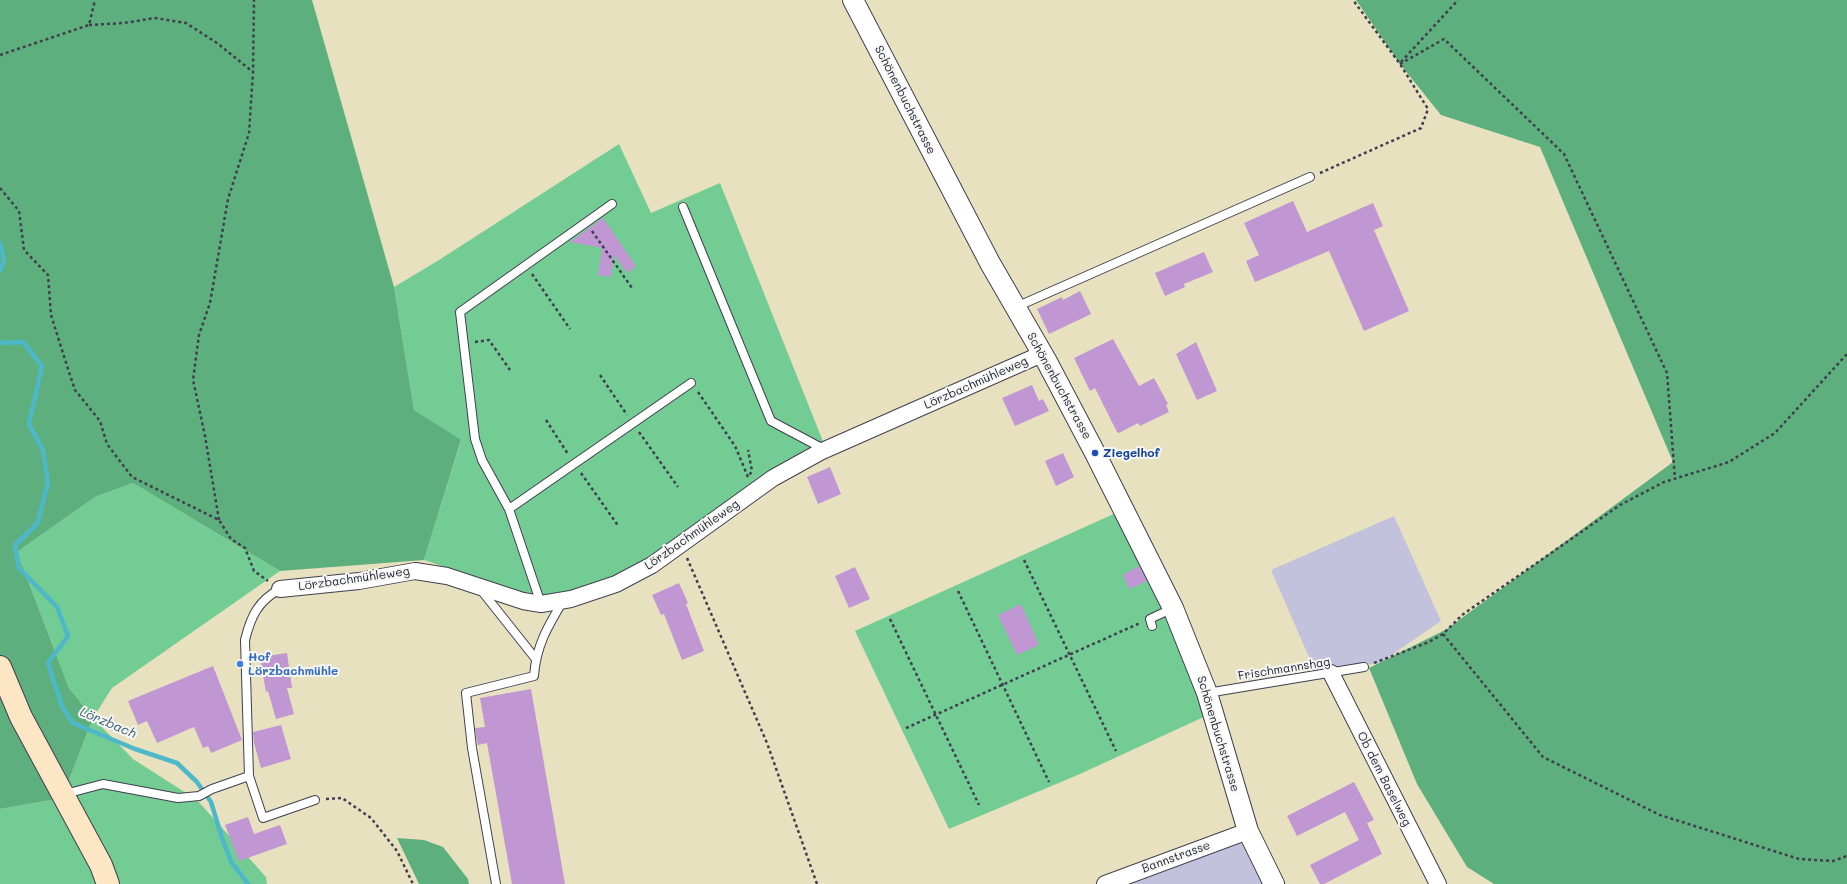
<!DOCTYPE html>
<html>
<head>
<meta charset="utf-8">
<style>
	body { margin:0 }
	canvas { display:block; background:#e8e1c0 }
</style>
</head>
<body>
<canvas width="1847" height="884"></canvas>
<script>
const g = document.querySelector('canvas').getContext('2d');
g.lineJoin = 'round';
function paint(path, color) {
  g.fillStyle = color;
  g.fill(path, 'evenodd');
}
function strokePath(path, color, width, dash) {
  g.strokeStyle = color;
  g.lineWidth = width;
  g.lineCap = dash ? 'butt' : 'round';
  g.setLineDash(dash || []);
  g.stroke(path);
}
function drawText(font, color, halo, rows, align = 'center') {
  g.font = font + ' Mali,sans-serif';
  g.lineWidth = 4;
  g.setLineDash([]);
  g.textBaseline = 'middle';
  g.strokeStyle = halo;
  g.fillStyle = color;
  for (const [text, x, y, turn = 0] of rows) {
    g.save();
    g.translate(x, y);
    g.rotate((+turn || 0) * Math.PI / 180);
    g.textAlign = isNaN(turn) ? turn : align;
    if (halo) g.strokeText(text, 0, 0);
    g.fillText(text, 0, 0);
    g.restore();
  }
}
const industrial = new Path2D(`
	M 1394,516 L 1441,621 L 1380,663 L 1315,671 L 1271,570 Z
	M 1253,820 L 1286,884 L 1105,884 Z`);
const green = new Path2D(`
	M 619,144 L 651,213 L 720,183 L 826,449 L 632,572 L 544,601 L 424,560 L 461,441 L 414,410 L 394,287 L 439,260 Z
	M 133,483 L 280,571 L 112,688 L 93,718 L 133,759 L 197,800 L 266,877 L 267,884 L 0,884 L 0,809 L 62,798 L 93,718 L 69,688 L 17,552 L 95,497 Z
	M 1118,512 L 1209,699 L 1208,715 L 1080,774 L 949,829 L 855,631 Z`);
const forest = new Path2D(`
	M 0,0 L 312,0 L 394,287 L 414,410 L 461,440 L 424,560 L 280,571 L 133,483 L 95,497 L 17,552 L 69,688 L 93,718 L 62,798 L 0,809 Z
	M 1356,0 L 1847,0 L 1847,884 L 1494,884 L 1467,867 L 1417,784 L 1369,668 L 1447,629 L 1673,462 L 1540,147 L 1441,115 L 1400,64 Z
	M 397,838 L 424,840 L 443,847 L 468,879 L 469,884 L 419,884 Z`);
const stream = new Path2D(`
	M 0,243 L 4,260 L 0,271
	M 0,343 L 23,342 L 42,366 L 29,424 L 43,450 L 48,483 L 37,524 L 15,545 L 19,568 L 57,607 L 68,636 L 48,663 L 62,706 L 73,723 L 135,749 L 177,763 L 197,782 L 211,802 L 223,841 L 232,863 L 248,884`);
const building = new Path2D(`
	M 1293,201 L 1307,232 L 1373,203 L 1383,226 L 1374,230 L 1409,311 L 1364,331 L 1329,251 L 1255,282 L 1246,261 L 1259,255 L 1244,223 Z
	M 603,218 L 636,266 L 627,273 L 614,255 L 611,277 L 598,275 L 602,248 L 570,242 Z
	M 1204,252 L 1213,272 L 1184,284 L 1185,287 L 1165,296 L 1155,273 Z
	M 1080,291 L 1091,314 L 1049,334 L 1037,309 L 1062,297 L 1063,300 Z
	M 1113,339 L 1139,386 L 1154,378 L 1168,404 L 1166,405 L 1169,412 L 1140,426 L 1138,423 L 1119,433 L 1117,432 L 1095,388 L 1090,391 L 1074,358 Z
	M 1196,342 L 1217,391 L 1197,400 L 1176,354 Z
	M 1032,385 L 1039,401 L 1043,399 L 1049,411 L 1015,426 L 1002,398 Z
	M 1063,453 L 1074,477 L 1056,486 L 1045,461 Z
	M 830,467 L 841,494 L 818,504 L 807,477 Z
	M 1139,566 L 1147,581 L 1129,589 L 1123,575 Z
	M 855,567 L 870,599 L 849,608 L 835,576 Z
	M 679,583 L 688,603 L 686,604 L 704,651 L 682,660 L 664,614 L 661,615 L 652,595 Z
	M 1021,604 L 1039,645 L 1017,655 L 998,615 Z
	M 287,653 L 292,688 L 287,688 L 294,714 L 276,719 L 268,691 L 266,692 L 260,657 Z
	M 213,666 L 242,740 L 211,753 L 208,746 L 203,748 L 194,727 L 157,743 L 147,721 L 138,725 L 128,701 Z
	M 531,689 L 565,884 L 512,884 L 487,743 L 478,745 L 477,741 L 475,728 L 485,727 L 480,698 Z
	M 281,725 L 291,759 L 261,768 L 254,743 L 253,732 Z
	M 1354,782 L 1374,820 L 1367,823 L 1382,854 L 1324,884 L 1320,884 L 1310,865 L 1359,840 L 1345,812 L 1297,836 L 1287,816 Z
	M 248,817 L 254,834 L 280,825 L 287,844 L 239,861 L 225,825 Z`);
const path = new Path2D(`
	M 89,25 L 124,23 L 155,18 L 186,23 L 217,43 L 253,72
	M 0,55 L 89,25 L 95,0
	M 1401,62 L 1458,0
	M 1400,64 L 1444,39 L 1564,154 L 1667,373 L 1675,479
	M 1320,173 L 1421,128 L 1428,109 L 1400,64 L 1353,0
	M 0,188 L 19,211 L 24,250 L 48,275 L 51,315 L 68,369 L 75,390 L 100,421 L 107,444 L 132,477 L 219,520 L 231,539 L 245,548 L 254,571 L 268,581
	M 592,231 L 632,288
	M 532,274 L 570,329
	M 475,342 L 489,340 L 510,370
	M 600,375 L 627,415
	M 698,392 L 735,446 L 748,477 L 752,471 L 748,450
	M 546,420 L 568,454
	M 639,432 L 678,487
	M 581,473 L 619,527
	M 219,520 L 205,436 L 193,380 L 199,335 L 210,303 L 228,199 L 249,133 L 253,72 L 254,0
	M 687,558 L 767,743 L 817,884
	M 1024,560 L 1116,751
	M 958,591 L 1049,782
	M 890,619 L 979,805
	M 1443,634 L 1543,757 L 1660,815 L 1799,859 L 1833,861 L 1847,856
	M 1374,663 L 1429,642 L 1443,634 L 1462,615 L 1620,505 L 1664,482 L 1729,462 L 1775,433 L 1847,354
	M 906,728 L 1140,623
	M 326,799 L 342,798 L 371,818 L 397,851 L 413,884`);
const service = new Path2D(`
	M 683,207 L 771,421 L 818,446 L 820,452
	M 1016,307 L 1310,177
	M 509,509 L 691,383
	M 481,590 L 535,658
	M 541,604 L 509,509 L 482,460 L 475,439 L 460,312 L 612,204
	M 1152,626 L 1150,619 L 1173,608
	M 1207,693 L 1364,667
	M 249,776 L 245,640 C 251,616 258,601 280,589
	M 65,794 L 103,784 L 178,798 L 199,796 L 212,789 L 249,776 L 263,818 L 315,800
	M 496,884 L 472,748 L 466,693 L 534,676 C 536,646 548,626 563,601`);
const minor = new Path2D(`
	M 280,589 L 359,581 L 415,571 L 447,576 L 523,601 L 541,604 L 571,599 L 616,584 L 652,565 L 773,478 L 820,452 L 1042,354
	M 1331,673 L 1438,884
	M 1105,884 L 1248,831`);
const tertiary = new Path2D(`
	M 853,0 L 990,263 L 1046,360 L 1095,453 L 1173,608 L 1207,693 L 1248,831 L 1274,884`);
const secondary = new Path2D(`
	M 0,667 L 21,717 L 101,865 L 108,884`);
const markers = [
	[1095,453,4,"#1a4fb4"],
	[240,664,4,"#3f7fe0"]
];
const streetNames = [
	["Schönenbuchstrasse",905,100,63],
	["Lörzbachmühleweg",976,383,-24],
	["Schönenbuchstrasse",1059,386,61],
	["Lörzbachmühleweg",692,535,-35],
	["Lörzbachmühleweg",354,579,-8],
	["Frischmannshag",1284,669,-9],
	["Schönenbuchstrasse",1218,734,73],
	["Ob dem Baselweg",1384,779,63],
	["Bannstrasse",1176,857,-20]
];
const transitNames = [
	["Ziegelhof",1103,453]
];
const shopNames = [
	["Hof",248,657],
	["Lörzbachmühle",248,671]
];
const waterNames = [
	["Lörzbach",108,723,23]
];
paint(industrial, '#c2c2dc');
paint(green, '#72cc93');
paint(forest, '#5db07d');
strokePath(stream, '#4db8c9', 4.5);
paint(building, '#c097d3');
strokePath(service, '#403f4f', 10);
strokePath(minor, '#403f4f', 18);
strokePath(tertiary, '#403f4f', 22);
strokePath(secondary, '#403f4f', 24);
strokePath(path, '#403f4f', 2.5, [3, 3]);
strokePath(service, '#fff', 8);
strokePath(minor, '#fff', 16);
strokePath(tertiary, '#fff', 20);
strokePath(secondary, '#fce6c4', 22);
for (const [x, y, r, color] of markers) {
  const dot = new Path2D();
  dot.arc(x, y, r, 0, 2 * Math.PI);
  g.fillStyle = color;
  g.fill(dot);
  strokePath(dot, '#f6f6f2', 1.5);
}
drawText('12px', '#22223b', '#f6f6f2', streetNames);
drawText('bold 12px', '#164399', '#f6f6f2', transitNames, 'left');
drawText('bold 12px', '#366cbe', '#f6f6f2', shopNames, 'left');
drawText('italic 13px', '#31566d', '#f6f6f2', waterNames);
</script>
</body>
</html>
